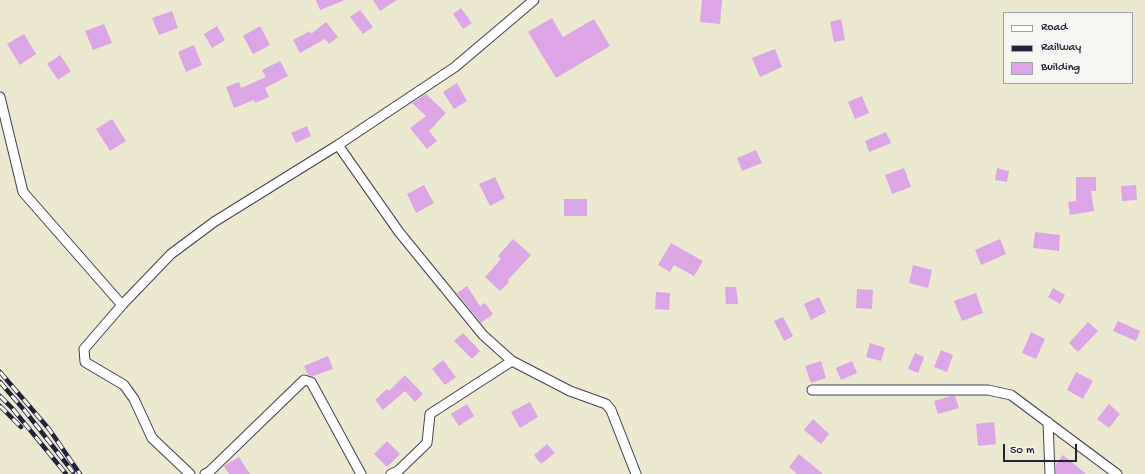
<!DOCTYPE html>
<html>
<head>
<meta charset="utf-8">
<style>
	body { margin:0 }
	#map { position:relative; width:1145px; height:474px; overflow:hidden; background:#ede8d0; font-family:"Gochi Hand",sans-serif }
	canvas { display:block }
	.legend { position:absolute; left:1003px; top:12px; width:130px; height:72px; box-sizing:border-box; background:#f6f6f2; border:1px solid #a1a1a9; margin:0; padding:5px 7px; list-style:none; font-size:12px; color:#22223b }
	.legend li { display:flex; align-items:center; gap:8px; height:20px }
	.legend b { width:20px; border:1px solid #a1a1a9 }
	.scale { position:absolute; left:1003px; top:444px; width:74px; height:18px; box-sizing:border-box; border:2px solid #22223b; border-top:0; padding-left:5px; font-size:12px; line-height:14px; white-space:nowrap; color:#22223b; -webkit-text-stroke:3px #f6f6f2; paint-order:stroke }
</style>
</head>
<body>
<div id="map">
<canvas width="1145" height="474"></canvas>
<ul class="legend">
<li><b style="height:5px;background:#fff"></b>Road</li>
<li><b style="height:5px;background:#22223b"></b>Railway</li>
<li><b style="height:11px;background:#dca6e6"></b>Building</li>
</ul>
<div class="scale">50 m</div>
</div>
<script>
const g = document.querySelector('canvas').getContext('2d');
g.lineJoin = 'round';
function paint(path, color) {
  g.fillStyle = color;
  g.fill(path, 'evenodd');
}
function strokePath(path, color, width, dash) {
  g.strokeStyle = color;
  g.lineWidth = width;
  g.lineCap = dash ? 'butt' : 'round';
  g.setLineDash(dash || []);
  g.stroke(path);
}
const building = new Path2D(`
	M 316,0 L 343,0 L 343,1 L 320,10 Z
	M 373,0 L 397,0 L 380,11 Z
	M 702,0 L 722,0 L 720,24 L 700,22 Z
	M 461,8 L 472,23 L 463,29 L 453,14 Z
	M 360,10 L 373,27 L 363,34 L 350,17 Z
	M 172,11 L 178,28 L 159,35 L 152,18 Z
	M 552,18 L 563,37 L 594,19 L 610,46 L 556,78 L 528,32 Z
	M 841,19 L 845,40 L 834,42 L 830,22 Z
	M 326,22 L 338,37 L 329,44 L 325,39 L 300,53 L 293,40 L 310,31 L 311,34 Z
	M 104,24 L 112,43 L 93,50 L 85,31 Z
	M 217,26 L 225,40 L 212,48 L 204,34 Z
	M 260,26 L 270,45 L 253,54 L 243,36 Z
	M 24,34 L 36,54 L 20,65 L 7,44 Z
	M 194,45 L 202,65 L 186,72 L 178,52 Z
	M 775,49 L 782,67 L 760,77 L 752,58 Z
	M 60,55 L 71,71 L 58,80 L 47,64 Z
	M 280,61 L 288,76 L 265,88 L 269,97 L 255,103 L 254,100 L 234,108 L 226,87 L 239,82 L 241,88 L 266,77 L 262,70 Z
	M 457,83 L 467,101 L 454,109 L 443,92 Z
	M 426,94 L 446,113 L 429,131 L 437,141 L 427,149 L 410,128 L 426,116 L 412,103 Z
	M 862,96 L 869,113 L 855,119 L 848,102 Z
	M 112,119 L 126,141 L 110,151 L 96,129 Z
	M 307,126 L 311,136 L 296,143 L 291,133 Z
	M 886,132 L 891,143 L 869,152 L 865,141 Z
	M 756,150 L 762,163 L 742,171 L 737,158 Z
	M 904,168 L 911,187 L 892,194 L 885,175 Z
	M 997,168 L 1009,171 L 1007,182 L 995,180 Z
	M 495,177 L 505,198 L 490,206 L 479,184 Z
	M 1076,177 L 1096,177 L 1096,191 L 1091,191 L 1094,211 L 1070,215 L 1068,202 L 1076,201 Z
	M 424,185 L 434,203 L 416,213 L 407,194 Z
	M 1136,185 L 1137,200 L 1122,201 L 1121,186 Z
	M 564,199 L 587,199 L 587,216 L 564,216 Z
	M 1035,232 L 1060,235 L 1059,251 L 1033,248 Z
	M 513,239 L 531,255 L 508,280 L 509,282 L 500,291 L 485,277 L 501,259 L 498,256 Z
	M 1000,239 L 1006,254 L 981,265 L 975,250 Z
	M 671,243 L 703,261 L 694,276 L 674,265 L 670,272 L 658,265 Z
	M 913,265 L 932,270 L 928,288 L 909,283 Z
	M 467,286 L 480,306 L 485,303 L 493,314 L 481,323 L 457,293 Z
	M 725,287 L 736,287 L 738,304 L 726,304 Z
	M 1053,288 L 1065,295 L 1060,304 L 1048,297 Z
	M 857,289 L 873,290 L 872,309 L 856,308 Z
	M 656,292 L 670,293 L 669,310 L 655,309 Z
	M 976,293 L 983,313 L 962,321 L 954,301 Z
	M 819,297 L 826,312 L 811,320 L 804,304 Z
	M 783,317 L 793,336 L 784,341 L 774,321 Z
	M 1118,321 L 1140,331 L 1136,341 L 1113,331 Z
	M 1088,322 L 1098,331 L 1078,352 L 1069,343 Z
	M 1031,332 L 1045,339 L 1036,359 L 1022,353 Z
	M 463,333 L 480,351 L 472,359 L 454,341 Z
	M 870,343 L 885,348 L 881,361 L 866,357 Z
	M 941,350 L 953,355 L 947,372 L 934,367 Z
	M 915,353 L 924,357 L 918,373 L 908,369 Z
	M 328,356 L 333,369 L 313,376 L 308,375 L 304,366 Z
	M 443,360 L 456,377 L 445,385 L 432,369 Z
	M 821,361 L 826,378 L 811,383 L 805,366 Z
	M 852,361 L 857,373 L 841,380 L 836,368 Z
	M 1076,372 L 1093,381 L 1083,399 L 1067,390 Z
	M 405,375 L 423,394 L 415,402 L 405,391 L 383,410 L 375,400 L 387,389 L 389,391 Z
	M 951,396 L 955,396 L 959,408 L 938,414 L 934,401 Z
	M 530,402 L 538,417 L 520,428 L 511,412 Z
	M 467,404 L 474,416 L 459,426 L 451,414 Z
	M 1109,404 L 1120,414 L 1109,428 L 1097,419 Z
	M 813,419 L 829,434 L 821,444 L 804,430 Z
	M 994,422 L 996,444 L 978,446 L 976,424 Z
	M 387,441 L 400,454 L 387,467 L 374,454 Z
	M 547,444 L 555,453 L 541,464 L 534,455 Z
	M 799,454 L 823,474 L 797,474 L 789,467 Z
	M 1063,455 L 1086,474 L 1056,474 L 1056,464 Z
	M 239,457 L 250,474 L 229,474 L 224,466 Z`);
const street = new Path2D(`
	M 0,97 L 23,192 L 122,305 L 171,254 L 214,222 L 338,145 L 455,67 L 534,0
	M 338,145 L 399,232 L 483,335 L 512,361 L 570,391 L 606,404 L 611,410 L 636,474
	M 122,305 L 84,349 L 85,362 L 124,385 L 134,399 L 152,438 L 190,474
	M 812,390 L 988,390 L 1011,395 L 1117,474
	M 1048,422 L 1050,474
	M 205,474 L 209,472 L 304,380 L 311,382 L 361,474
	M 391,474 L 398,471 L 427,443 L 430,414 L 512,361`);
const rail = new Path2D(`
	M 0,372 L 49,429 L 80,474
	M 0,382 L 25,411 L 73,472
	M 0,396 L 12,408 L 66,474
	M 0,406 L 21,427`);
paint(building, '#dca6e6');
strokePath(street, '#404051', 11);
strokePath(street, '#fff', 9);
strokePath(rail, '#22223b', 4.5);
strokePath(rail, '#f6f6f2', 3, [9]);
</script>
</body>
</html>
